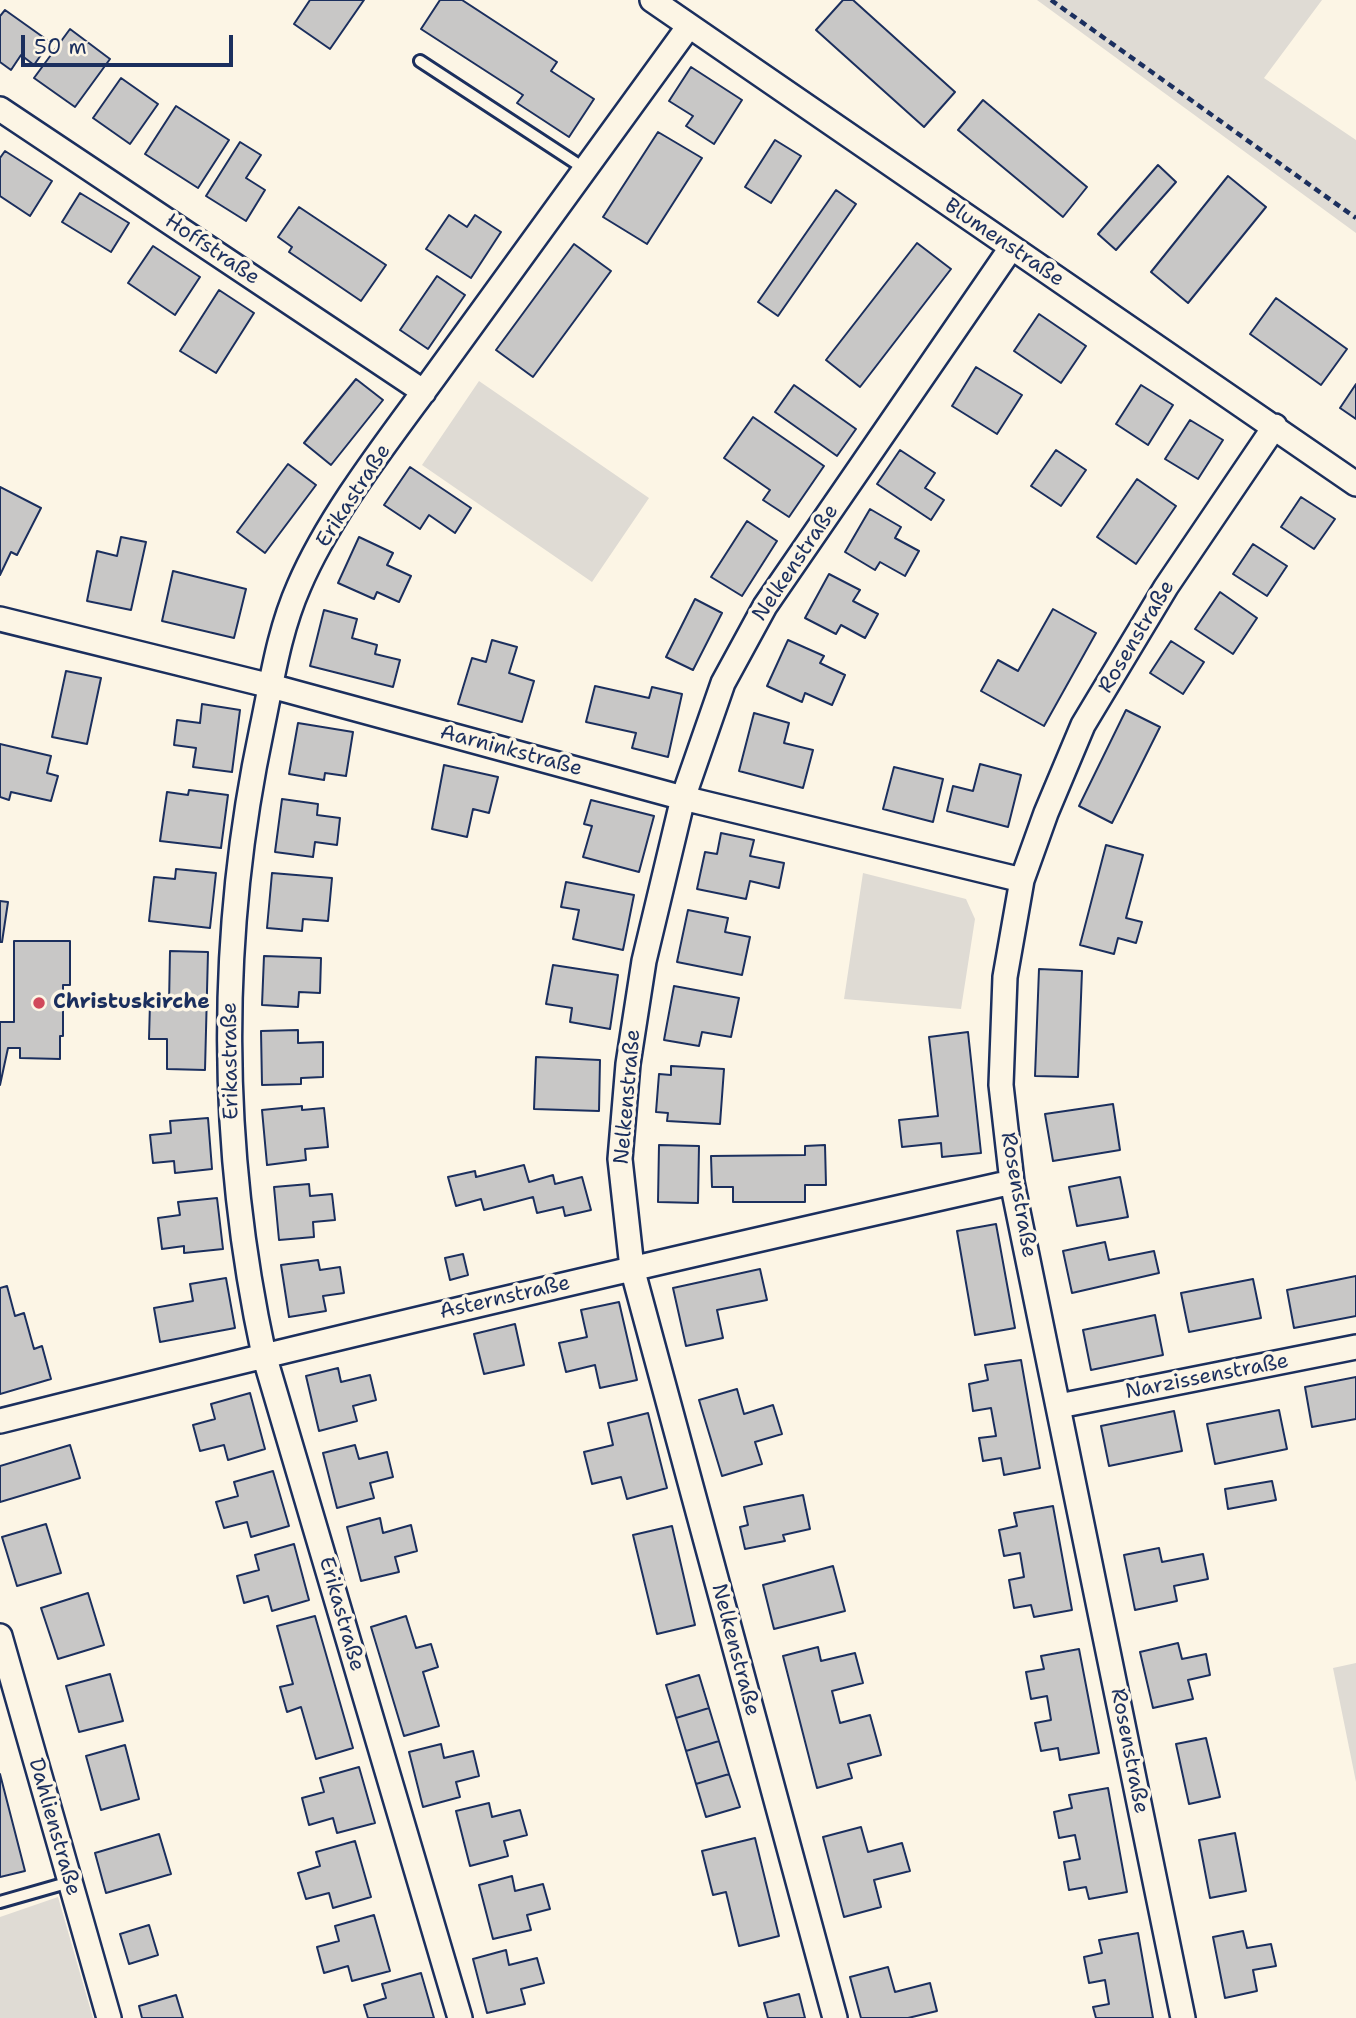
<!DOCTYPE html>
<html>
<head>
<meta charset="utf-8">
<style>
	body { margin:0 }
	#map { position:relative; width:1356px; height:2018px; overflow:hidden; background:#fcf5e5; font-family:"Shantell Sans",sans-serif }
	canvas { display:block }
	.scale { position:absolute; left:21px; top:35px; width:212px; height:32px; box-sizing:border-box; border:4px solid #1b2f5e; border-top:0; padding-left:9px; font-size:21px; line-height:24px; white-space:nowrap; color:#1b2f5e; -webkit-text-stroke:5px #fcf5e5; paint-order:stroke }
</style>
</head>
<body>
<div id="map">
<canvas width="1356" height="2018"></canvas>
<div class="scale">50 m</div>
</div>
<script>
const g = document.querySelector('canvas').getContext('2d');
g.lineJoin = 'round';
function paint(path, color) {
  g.fillStyle = color;
  g.fill(path, 'evenodd');
}
function strokePath(path, color, width, dash) {
  g.strokeStyle = color;
  g.lineWidth = width;
  g.lineCap = dash ? 'butt' : 'round';
  g.setLineDash(dash || []);
  g.stroke(path);
}
function drawText(font, color, halo, rows, align = 'center') {
  g.font = font + ' "Shantell Sans",sans-serif';
  g.lineWidth = 7;
  g.setLineDash([]);
  g.textBaseline = 'middle';
  g.strokeStyle = halo;
  g.fillStyle = color;
  for (const [text, x, y, turn = 0] of rows) {
    g.save();
    g.translate(x, y);
    g.rotate((+turn || 0) * Math.PI / 180);
    g.textAlign = isNaN(turn) ? turn : align;
    if (halo) g.strokeText(text, 0, 0);
    g.fillText(text, 0, 0);
    g.restore();
  }
}
const green = new Path2D(`
	M 1037,0 L 1322,0 L 1264,78 L 1356,140 L 1356,233 Z
	M 479,381 L 649,498 L 592,582 L 422,465 Z
	M 863,873 L 966,899 L 975,919 L 961,1009 L 844,999 Z
	M 1356,1663 L 1356,1782 L 1333,1668 Z
	M 58,1897 L 93,2018 L 0,2018 L 0,1917 Z`);
const building = new Path2D(`
	M 310,0 L 364,0 L 330,49 L 294,24 Z
	M 440,0 L 462,0 L 557,62 L 551,71 L 594,99 L 569,137 L 517,103 L 523,95 L 421,29 Z
	M 843,0 L 853,0 L 955,92 L 924,127 L 816,30 Z
	M 5,10 L 50,42 L 34,65 L 21,55 L 11,70 L 0,62 L 0,16 Z
	M 70,29 L 110,59 L 75,107 L 34,78 Z
	M 691,67 L 742,100 L 714,144 L 686,126 L 693,116 L 669,101 Z
	M 121,78 L 158,104 L 130,144 L 93,118 Z
	M 983,100 L 1087,187 L 1063,217 L 958,130 Z
	M 176,106 L 229,140 L 198,188 L 145,154 Z
	M 658,132 L 702,158 L 647,244 L 603,217 Z
	M 775,140 L 801,156 L 771,203 L 745,187 Z
	M 240,142 L 261,155 L 246,178 L 265,190 L 246,221 L 206,196 Z
	M 5,151 L 52,181 L 30,216 L 0,196 L 0,158 Z
	M 1158,165 L 1176,182 L 1116,250 L 1098,234 Z
	M 1228,176 L 1266,207 L 1188,303 L 1151,272 Z
	M 836,190 L 856,204 L 778,316 L 758,302 Z
	M 80,193 L 129,223 L 111,252 L 62,222 Z
	M 299,207 L 386,265 L 361,301 L 289,252 L 292,247 L 278,237 Z
	M 449,215 L 467,227 L 475,215 L 501,232 L 471,278 L 426,249 Z
	M 917,243 L 951,269 L 860,387 L 826,360 Z
	M 574,244 L 611,271 L 533,377 L 496,350 Z
	M 153,246 L 200,277 L 175,315 L 128,283 Z
	M 437,276 L 465,295 L 428,349 L 400,330 Z
	M 219,290 L 254,313 L 216,373 L 180,351 Z
	M 1276,298 L 1347,349 L 1321,385 L 1250,334 Z
	M 1039,314 L 1086,346 L 1061,383 L 1014,351 Z
	M 976,367 L 1022,395 L 997,434 L 952,406 Z
	M 356,379 L 383,400 L 331,465 L 304,443 Z
	M 1356,384 L 1356,419 L 1340,408 Z
	M 794,385 L 856,429 L 837,456 L 775,412 Z
	M 1141,385 L 1173,405 L 1148,445 L 1116,424 Z
	M 753,417 L 824,466 L 789,517 L 763,500 L 770,490 L 724,458 Z
	M 1190,420 L 1223,440 L 1198,479 L 1165,459 Z
	M 900,450 L 935,473 L 925,488 L 944,500 L 931,520 L 877,484 Z
	M 1056,450 L 1086,470 L 1061,506 L 1031,486 Z
	M 288,464 L 316,485 L 265,553 L 237,532 Z
	M 410,467 L 471,508 L 455,533 L 429,515 L 420,529 L 384,505 Z
	M 1137,479 L 1176,506 L 1136,564 L 1097,537 Z
	M 0,487 L 41,508 L 17,555 L 11,552 L 0,575 Z
	M 1301,497 L 1335,519 L 1314,549 L 1281,527 Z
	M 870,509 L 901,527 L 895,538 L 919,551 L 905,576 L 880,562 L 875,570 L 845,552 Z
	M 747,521 L 777,541 L 742,596 L 711,577 Z
	M 121,537 L 146,542 L 131,610 L 87,601 L 97,551 L 117,556 Z
	M 359,537 L 393,553 L 387,565 L 411,576 L 399,602 L 377,592 L 374,599 L 338,583 Z
	M 1253,544 L 1287,566 L 1267,596 L 1233,574 Z
	M 173,571 L 246,589 L 234,638 L 162,621 Z
	M 829,574 L 860,590 L 853,601 L 878,614 L 865,638 L 841,625 L 836,634 L 805,618 Z
	M 1220,592 L 1257,618 L 1233,654 L 1195,629 Z
	M 695,599 L 722,613 L 693,670 L 666,657 Z
	M 1053,609 L 1096,633 L 1044,726 L 981,691 L 998,660 L 1018,671 Z
	M 324,610 L 357,619 L 352,638 L 377,645 L 375,654 L 400,660 L 393,687 L 310,666 Z
	M 492,640 L 517,647 L 509,673 L 534,681 L 522,722 L 458,704 L 472,658 L 486,662 Z
	M 788,640 L 824,656 L 820,663 L 845,675 L 832,705 L 805,693 L 802,702 L 767,686 Z
	M 1171,641 L 1204,662 L 1183,694 L 1150,673 Z
	M 66,671 L 101,678 L 87,744 L 52,737 Z
	M 595,686 L 649,698 L 652,687 L 682,694 L 668,757 L 632,748 L 636,733 L 586,722 Z
	M 202,704 L 240,710 L 232,772 L 193,767 L 196,748 L 174,745 L 177,720 L 200,723 Z
	M 1126,710 L 1160,727 L 1112,823 L 1079,806 Z
	M 754,713 L 789,723 L 784,743 L 813,750 L 803,788 L 739,771 Z
	M 298,723 L 353,732 L 346,776 L 325,773 L 324,780 L 289,774 Z
	M 0,744 L 51,756 L 47,773 L 58,776 L 51,801 L 11,792 L 9,800 L 0,797 Z
	M 980,764 L 1021,775 L 1008,827 L 947,811 L 953,786 L 973,791 Z
	M 444,765 L 498,777 L 489,813 L 473,809 L 467,837 L 432,829 Z
	M 894,767 L 943,779 L 933,822 L 883,809 Z
	M 189,790 L 228,795 L 221,848 L 160,841 L 167,792 L 188,795 Z
	M 282,799 L 318,804 L 317,815 L 340,818 L 337,845 L 315,842 L 313,857 L 275,852 Z
	M 591,800 L 654,816 L 639,872 L 583,857 L 592,826 L 584,824 Z
	M 721,833 L 754,840 L 750,856 L 784,863 L 779,888 L 750,881 L 746,899 L 697,889 L 705,852 L 717,854 Z
	M 1106,845 L 1143,855 L 1126,918 L 1142,922 L 1136,943 L 1118,938 L 1114,954 L 1080,945 Z
	M 176,869 L 216,873 L 210,928 L 149,921 L 154,877 L 175,879 Z
	M 272,873 L 332,878 L 328,921 L 303,919 L 302,931 L 267,928 Z
	M 566,882 L 634,895 L 623,950 L 573,939 L 579,910 L 561,907 Z
	M 0,901 L 8,902 L 2,942 L 0,942 Z
	M 688,910 L 728,918 L 725,932 L 750,937 L 742,975 L 677,962 Z
	M 14,941 L 70,941 L 70,985 L 63,985 L 63,1036 L 60,1036 L 60,1059 L 20,1058 L 20,1048 L 8,1048 L 0,1085 L 0,1022 L 14,1022 Z
	M 170,951 L 208,952 L 205,1070 L 167,1069 L 167,1039 L 149,1039 L 150,1003 L 169,1004 Z
	M 264,956 L 321,958 L 320,993 L 299,992 L 298,1007 L 262,1005 Z
	M 553,965 L 618,975 L 610,1029 L 570,1022 L 572,1008 L 546,1004 Z
	M 1039,969 L 1082,971 L 1078,1077 L 1035,1076 Z
	M 674,986 L 739,998 L 731,1037 L 702,1032 L 699,1046 L 664,1040 Z
	M 298,1030 L 298,1043 L 323,1042 L 323,1077 L 301,1078 L 301,1084 L 262,1085 L 261,1031 Z
	M 968,1032 L 981,1153 L 942,1157 L 941,1143 L 902,1147 L 899,1120 L 938,1116 L 929,1037 Z
	M 536,1057 L 600,1060 L 599,1111 L 534,1109 Z
	M 671,1066 L 724,1069 L 720,1124 L 667,1121 L 668,1113 L 656,1112 L 659,1074 L 671,1075 Z
	M 1113,1104 L 1120,1150 L 1053,1161 L 1045,1114 Z
	M 302,1106 L 302,1110 L 324,1108 L 328,1147 L 305,1149 L 306,1160 L 267,1165 L 262,1110 Z
	M 208,1118 L 212,1169 L 175,1173 L 174,1161 L 153,1163 L 150,1135 L 171,1133 L 170,1121 Z
	M 659,1145 L 699,1146 L 698,1203 L 658,1202 Z
	M 825,1145 L 826,1185 L 805,1185 L 805,1202 L 733,1202 L 733,1187 L 712,1187 L 711,1156 L 805,1155 L 805,1146 Z
	M 524,1165 L 529,1182 L 553,1175 L 555,1184 L 582,1177 L 591,1210 L 565,1216 L 563,1207 L 537,1213 L 533,1197 L 484,1210 L 481,1199 L 456,1206 L 448,1177 L 475,1171 L 476,1177 Z
	M 1120,1177 L 1128,1217 L 1077,1226 L 1069,1187 Z
	M 309,1184 L 310,1196 L 332,1194 L 335,1220 L 313,1222 L 314,1237 L 279,1240 L 274,1187 Z
	M 217,1198 L 223,1249 L 184,1253 L 184,1246 L 162,1249 L 158,1218 L 180,1215 L 178,1202 Z
	M 996,1224 L 1015,1328 L 975,1335 L 957,1231 Z
	M 1105,1242 L 1109,1260 L 1154,1251 L 1159,1273 L 1072,1293 L 1063,1251 Z
	M 463,1254 L 468,1275 L 450,1280 L 445,1258 Z
	M 318,1260 L 320,1270 L 340,1267 L 344,1293 L 323,1296 L 326,1311 L 289,1317 L 281,1265 Z
	M 760,1269 L 767,1300 L 717,1310 L 723,1338 L 686,1346 L 673,1288 Z
	M 1356,1276 L 1356,1316 L 1294,1328 L 1287,1290 Z
	M 226,1278 L 235,1328 L 160,1342 L 154,1308 L 193,1301 L 190,1284 Z
	M 1253,1279 L 1261,1318 L 1189,1332 L 1181,1293 Z
	M 7,1286 L 15,1316 L 24,1313 L 34,1349 L 42,1346 L 51,1379 L 0,1394 L 0,1288 Z
	M 619,1302 L 637,1380 L 600,1388 L 595,1365 L 566,1372 L 559,1343 L 587,1337 L 581,1310 Z
	M 1155,1315 L 1163,1355 L 1091,1370 L 1083,1330 Z
	M 515,1324 L 524,1365 L 484,1374 L 474,1334 Z
	M 1021,1360 L 1040,1468 L 1004,1475 L 1001,1458 L 983,1461 L 979,1438 L 996,1436 L 991,1408 L 973,1411 L 969,1384 L 988,1380 L 985,1365 Z
	M 338,1368 L 341,1382 L 370,1375 L 376,1400 L 353,1406 L 357,1421 L 319,1431 L 306,1376 Z
	M 1356,1377 L 1356,1419 L 1312,1427 L 1305,1387 Z
	M 737,1389 L 744,1414 L 773,1405 L 782,1434 L 755,1442 L 762,1464 L 722,1476 L 699,1400 Z
	M 250,1393 L 265,1449 L 228,1460 L 224,1445 L 200,1451 L 193,1425 L 215,1419 L 211,1404 Z
	M 1279,1410 L 1287,1449 L 1215,1464 L 1207,1424 Z
	M 1174,1411 L 1182,1451 L 1109,1466 L 1101,1426 Z
	M 648,1413 L 667,1488 L 627,1499 L 621,1477 L 592,1484 L 584,1452 L 613,1445 L 608,1423 Z
	M 70,1445 L 80,1478 L 0,1502 L 0,1466 Z
	M 355,1445 L 359,1459 L 387,1452 L 393,1477 L 370,1483 L 374,1498 L 337,1508 L 323,1453 Z
	M 273,1471 L 289,1526 L 251,1537 L 247,1522 L 224,1528 L 216,1502 L 238,1496 L 234,1482 Z
	M 1272,1481 L 1276,1500 L 1228,1509 L 1225,1489 Z
	M 803,1495 L 810,1529 L 783,1535 L 785,1541 L 745,1549 L 740,1527 L 748,1525 L 744,1507 Z
	M 1053,1506 L 1072,1610 L 1034,1617 L 1031,1605 L 1014,1608 L 1009,1580 L 1024,1577 L 1020,1553 L 1004,1556 L 999,1530 L 1017,1526 L 1014,1513 Z
	M 380,1518 L 383,1533 L 411,1525 L 417,1551 L 395,1557 L 399,1572 L 361,1581 L 347,1527 Z
	M 46,1524 L 61,1573 L 17,1586 L 2,1537 Z
	M 672,1526 L 695,1625 L 657,1634 L 633,1535 Z
	M 294,1544 L 309,1600 L 272,1611 L 268,1596 L 244,1603 L 237,1576 L 259,1570 L 255,1555 Z
	M 1159,1548 L 1162,1562 L 1203,1554 L 1208,1579 L 1174,1586 L 1177,1601 L 1135,1610 L 1124,1555 Z
	M 833,1566 L 845,1611 L 774,1629 L 763,1585 Z
	M 88,1593 L 104,1645 L 58,1659 L 41,1608 Z
	M 315,1616 L 353,1748 L 316,1759 L 301,1707 L 287,1712 L 280,1687 L 293,1684 L 277,1626 Z
	M 406,1616 L 416,1648 L 431,1644 L 438,1667 L 423,1672 L 439,1726 L 404,1736 L 371,1627 Z
	M 1178,1643 L 1182,1659 L 1206,1654 L 1210,1675 L 1188,1680 L 1193,1699 L 1153,1708 L 1140,1652 Z
	M 818,1647 L 821,1661 L 855,1653 L 863,1683 L 832,1691 L 840,1723 L 870,1715 L 881,1755 L 848,1764 L 852,1778 L 817,1788 L 783,1656 Z
	M 1079,1649 L 1099,1753 L 1060,1760 L 1058,1748 L 1041,1751 L 1035,1723 L 1051,1720 L 1047,1696 L 1031,1699 L 1026,1672 L 1044,1669 L 1041,1656 Z
	M 110,1674 L 123,1721 L 79,1732 L 66,1686 Z
	M 699,1675 L 709,1708 L 676,1718 L 666,1685 Z
	M 709,1708 L 719,1741 L 686,1751 L 676,1718 Z
	M 1206,1738 L 1220,1797 L 1189,1804 L 1176,1744 Z
	M 719,1741 L 729,1774 L 696,1784 L 686,1751 Z
	M 441,1744 L 444,1758 L 473,1751 L 479,1776 L 456,1782 L 460,1797 L 423,1807 L 409,1752 Z
	M 125,1745 L 139,1799 L 101,1810 L 86,1756 Z
	M 359,1767 L 375,1823 L 337,1833 L 333,1818 L 309,1825 L 302,1798 L 324,1792 L 320,1778 Z
	M 0,1774 L 25,1871 L 0,1877 Z
	M 729,1774 L 740,1807 L 706,1817 L 696,1784 Z
	M 1108,1788 L 1127,1892 L 1089,1899 L 1086,1887 L 1069,1890 L 1064,1862 L 1080,1859 L 1075,1835 L 1059,1838 L 1054,1812 L 1072,1808 L 1069,1795 Z
	M 489,1803 L 492,1817 L 520,1810 L 527,1835 L 504,1841 L 508,1856 L 470,1866 L 456,1811 Z
	M 861,1827 L 868,1852 L 902,1843 L 910,1871 L 874,1880 L 881,1907 L 844,1917 L 823,1837 Z
	M 1235,1833 L 1246,1891 L 1210,1898 L 1199,1840 Z
	M 159,1834 L 171,1874 L 106,1893 L 95,1853 Z
	M 755,1838 L 779,1936 L 739,1946 L 726,1892 L 713,1895 L 702,1851 Z
	M 355,1841 L 371,1897 L 333,1908 L 329,1893 L 306,1899 L 298,1873 L 320,1866 L 316,1852 Z
	M 512,1876 L 515,1891 L 543,1884 L 550,1909 L 527,1915 L 531,1930 L 493,1939 L 479,1885 Z
	M 374,1915 L 390,1971 L 352,1981 L 348,1966 L 324,1973 L 317,1947 L 339,1941 L 335,1926 Z
	M 149,1925 L 158,1955 L 129,1964 L 120,1934 Z
	M 1243,1931 L 1247,1948 L 1271,1944 L 1276,1966 L 1253,1970 L 1257,1991 L 1225,1998 L 1213,1937 Z
	M 1138,1933 L 1153,2018 L 1096,2018 L 1093,2007 L 1109,2004 L 1105,1980 L 1089,1983 L 1084,1957 L 1102,1953 L 1099,1940 Z
	M 506,1950 L 509,1965 L 537,1958 L 544,1983 L 521,1989 L 525,2004 L 487,2013 L 473,1959 Z
	M 888,1967 L 895,1992 L 930,1983 L 937,2011 L 908,2018 L 861,2018 L 850,1977 Z
	M 421,1973 L 434,2018 L 368,2018 L 364,2005 L 386,1998 L 382,1984 Z
	M 799,1994 L 805,2018 L 768,2018 L 764,2003 Z
	M 176,1995 L 183,2018 L 142,2018 L 139,2006 Z`);
const path = new Path2D(`
	M 1051,0 L 1356,218`);
const service = new Path2D(`
	M 420,61 L 585,169
	M 0,1902 L 70,1882`);
const minor = new Path2D(`
	M 652,0 L 1356,484
	M 0,109 L 424,392
	M 0,619 L 271,686 L 683,798 L 1022,880
	M 1059,1406 L 1356,1347
	M 0,1421 C 336,1337 674,1258 1012,1182
	M 0,1636 L 109,2018
	M 460,2018 L 264,1355 C 219,1148 218,935 262,728 C 272,680 279,631 299,586 C 331,511 395,432 443,365 C 525,252 607,139 689,26
	M 835,2018 L 632,1268 L 620,1159 L 628,1064 L 644,961 L 683,798 L 723,683 L 765,606 L 1011,248
	M 1183,2018 L 1012,1182 L 1001,1085 L 1005,977 L 1022,880 L 1046,813 L 1083,725 L 1166,587 L 1275,426`);
const markers = [
	[39,1003,7,"#d1495b"]
];
const streetNames = [
	["Blumenstraße",1004,243,34],
	["Hoffstraße",212,250,34],
	["Erikastraße",354,496,-57],
	["Nelkenstraße",796,563,-56],
	["Rosenstraße",1137,637,-59],
	["Aarninkstraße",511,751,15],
	["Erikastraße",231,1061,-91],
	["Nelkenstraße",628,1097,-85],
	["Rosenstraße",1018,1195,80],
	["Asternstraße",505,1298,-13],
	["Narzissenstraße",1207,1377,-11],
	["Erikastraße",341,1614,74],
	["Nelkenstraße",735,1650,75],
	["Rosenstraße",1129,1751,79],
	["Dahlienstraße",54,1827,74]
];
const poiNames = [
	["Christuskirche",53,1003]
];
paint(green, '#dfdbd4');
paint(building, '#c8c7c6');
strokePath(building, '#1b2f5e', 2);
strokePath(service, '#1b2f5e', 16);
strokePath(minor, '#1b2f5e', 28);
strokePath(path, '#1b2f5e', 4.5, [7, 5]);
strokePath(service, '#fcf5e5', 10);
strokePath(minor, '#fcf5e5', 23);
for (const [x, y, r, color] of markers) {
  const dot = new Path2D();
  dot.arc(x, y, r, 0, 2 * Math.PI);
  g.fillStyle = color;
  g.fill(dot);
  strokePath(dot, '#fcf5e5', 2.5);
}
drawText('21px', '#1b2f5e', '#fcf5e5', streetNames);
drawText('bold 21px', '#1b2f5e', '#fcf5e5', poiNames, 'left');
</script>
</body>
</html>
